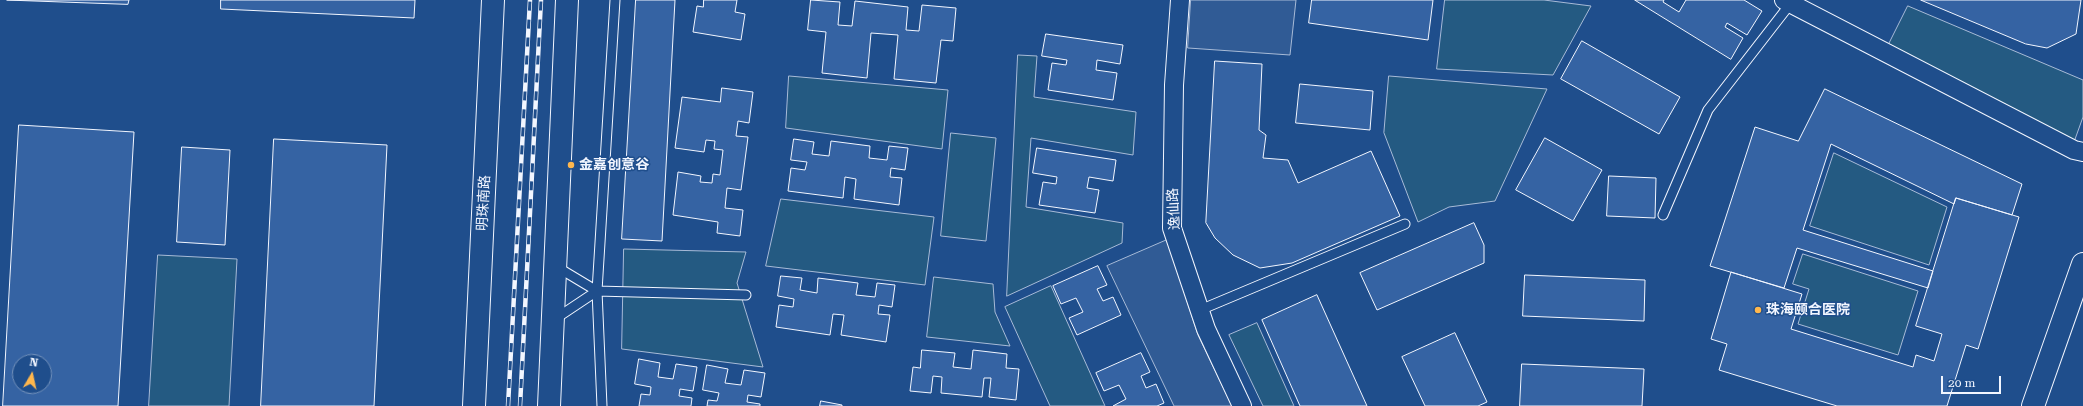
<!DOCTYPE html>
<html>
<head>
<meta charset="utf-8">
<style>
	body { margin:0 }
	#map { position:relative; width:2083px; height:406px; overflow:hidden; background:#1f4e8c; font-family:"Roboto Serif",serif }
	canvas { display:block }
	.north { position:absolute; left:12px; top:354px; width:40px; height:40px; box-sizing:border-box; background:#1f4e8c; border:1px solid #7391ba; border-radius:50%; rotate:9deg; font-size:11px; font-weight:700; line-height:16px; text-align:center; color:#f2f6ff }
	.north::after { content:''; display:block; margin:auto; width:14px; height:18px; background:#ffb74d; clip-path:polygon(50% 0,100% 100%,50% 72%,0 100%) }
	.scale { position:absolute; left:1941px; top:376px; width:60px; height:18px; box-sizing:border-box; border:2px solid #f2f6ff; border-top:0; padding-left:5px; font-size:12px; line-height:14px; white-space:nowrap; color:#f2f6ff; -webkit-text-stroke:3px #1f4e8c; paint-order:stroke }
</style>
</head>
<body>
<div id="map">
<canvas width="2083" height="406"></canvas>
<div class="north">N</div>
<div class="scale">20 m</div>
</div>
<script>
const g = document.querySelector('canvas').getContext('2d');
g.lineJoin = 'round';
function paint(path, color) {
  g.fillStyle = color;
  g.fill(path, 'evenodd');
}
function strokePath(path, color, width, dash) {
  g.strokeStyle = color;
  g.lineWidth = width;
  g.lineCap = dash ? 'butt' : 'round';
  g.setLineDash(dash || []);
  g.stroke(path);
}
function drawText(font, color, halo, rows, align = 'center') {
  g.font = font + ' "Roboto Serif","Noto Sans SC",serif';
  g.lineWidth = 3;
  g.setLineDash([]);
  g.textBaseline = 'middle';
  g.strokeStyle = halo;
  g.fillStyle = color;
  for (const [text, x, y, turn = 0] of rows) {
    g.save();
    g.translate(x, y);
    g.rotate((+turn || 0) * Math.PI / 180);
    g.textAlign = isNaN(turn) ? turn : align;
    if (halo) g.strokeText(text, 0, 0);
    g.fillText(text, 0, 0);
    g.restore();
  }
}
const green = new Path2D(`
	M 1445,0 L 1544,0 L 1591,6 L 1553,75 L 1437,69 Z
	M 1908,6 L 2083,80 L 2083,117 L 2074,142 L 1889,44 Z
	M 1018,55 L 1037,56 L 1034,97 L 1136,112 L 1133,155 L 1031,138 L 1026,207 L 1123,223 L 1122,243 L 1007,296 Z
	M 789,76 L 948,90 L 942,149 L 786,128 Z
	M 1389,76 L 1547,89 L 1495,201 L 1449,207 L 1418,222 L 1384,133 Z
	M 951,133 L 996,138 L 986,241 L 941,236 Z
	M 1834,153 L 1947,207 L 1929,265 L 1810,226 Z
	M 781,199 L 934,217 L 925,285 L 766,266 Z
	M 624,249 L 746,252 L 737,283 L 763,367 L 622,349 Z
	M 1803,254 L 1918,291 L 1898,355 L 1798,324 L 1809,289 L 1793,284 Z
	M 158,255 L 237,259 L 229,406 L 149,406 Z
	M 934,277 L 993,284 L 995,312 L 1010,346 L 927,337 Z
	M 1051,286 L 1105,406 L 1050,406 L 1005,307 Z
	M 1257,323 L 1294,406 L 1263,406 L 1229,335 Z`);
const parking = new Path2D(`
	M 1191,0 L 1296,0 L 1290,55 L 1188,48 Z
	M 1167,240 L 1198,335 L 1232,406 L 1174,406 L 1107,266 Z`);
const building = new Path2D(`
	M 7,0 L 129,0 L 128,4 Z
	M 221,0 L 415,0 L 414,18 L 221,9 Z
	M 636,0 L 675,0 L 662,241 L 622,239 Z
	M 704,0 L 737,0 L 735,12 L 745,14 L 741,40 L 693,32 L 697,6 L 703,7 Z
	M 811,0 L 840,2 L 838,25 L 852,26 L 855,1 L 908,7 L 906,30 L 919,31 L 922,5 L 956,8 L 953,41 L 941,40 L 936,83 L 894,79 L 898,35 L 871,33 L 867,78 L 822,73 L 826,32 L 808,30 Z
	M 1312,0 L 1433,0 L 1428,40 L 1309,23 Z
	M 1635,0 L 1664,0 L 1663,2 L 1679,12 L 1686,0 L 1744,0 L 1762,11 L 1747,35 L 1727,23 L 1725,27 L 1743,38 L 1731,59 Z
	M 1921,0 L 2081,0 L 2076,34 L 2047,48 L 2026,44 Z
	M 1046,34 L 1123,45 L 1120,64 L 1097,60 L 1096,70 L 1117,73 L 1113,100 L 1048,90 L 1052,63 L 1066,65 L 1067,60 L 1042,56 Z
	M 1582,41 L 1680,97 L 1659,134 L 1561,79 Z
	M 1215,61 L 1262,64 L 1259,130 L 1266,135 L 1263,158 L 1288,160 L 1298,183 L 1371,151 L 1400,216 L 1292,263 L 1260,268 L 1233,255 L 1215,238 L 1206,223 Z
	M 1300,84 L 1373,91 L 1370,130 L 1296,123 Z
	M 722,88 L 753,92 L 749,123 L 738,121 L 736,136 L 748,137 L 741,190 L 727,188 L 725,208 L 743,210 L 740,236 L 717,233 L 718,222 L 673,215 L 678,172 L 701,176 L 700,182 L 712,183 L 713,174 L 720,175 L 723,150 L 714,149 L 715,141 L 706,140 L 704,152 L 675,148 L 682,97 L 720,102 Z
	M 1825,89 L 2022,184 L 2012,215 L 1956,198 L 1954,204 L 1831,144 L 1803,230 L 1933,271 L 1928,288 L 1797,248 L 1784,288 L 1710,266 L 1755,127 L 1798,141 Z
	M 19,125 L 134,132 L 118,406 L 3,406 ZM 20,362 L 44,362 L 44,386 L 20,386 Z
	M 1545,138 L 1602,170 L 1573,221 L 1516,190 Z
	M 274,139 L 387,145 L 374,406 L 261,406 Z
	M 794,139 L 814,142 L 812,154 L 829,156 L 831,141 L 870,146 L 869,158 L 887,160 L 889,146 L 908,148 L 905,170 L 891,168 L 890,177 L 902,178 L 899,205 L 854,199 L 856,179 L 845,177 L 843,198 L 788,191 L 791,168 L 805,170 L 807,162 L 791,160 Z
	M 182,147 L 230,150 L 225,245 L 177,242 Z
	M 1037,148 L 1116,160 L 1113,181 L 1089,177 L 1087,188 L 1099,190 L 1095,213 L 1039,205 L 1043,182 L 1056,184 L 1057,177 L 1033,173 Z
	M 1609,176 L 1656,178 L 1655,218 L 1607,216 Z
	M 1956,198 L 2019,217 L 1978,349 L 1966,345 L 1947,406 L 1837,406 L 1719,370 L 1727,344 L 1711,339 L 1731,272 L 1802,294 L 1791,329 L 1913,367 L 1916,355 L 1934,361 L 1942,334 L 1916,326 Z
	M 1474,223 L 1484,245 L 1484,263 L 1377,310 L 1360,273 Z
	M 1098,266 L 1107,285 L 1097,289 L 1103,301 L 1113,297 L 1121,315 L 1077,335 L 1069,318 L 1083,312 L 1076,298 L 1061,304 L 1053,286 Z
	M 1525,275 L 1645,280 L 1644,321 L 1523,316 Z
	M 781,276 L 802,278 L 800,290 L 817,293 L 818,278 L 858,283 L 856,295 L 875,297 L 877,283 L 895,285 L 892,307 L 879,305 L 878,314 L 890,315 L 886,342 L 841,335 L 844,315 L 833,314 L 830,335 L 776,327 L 779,305 L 793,307 L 794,299 L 778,296 Z
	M 1317,295 L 1367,406 L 1300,406 L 1262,320 Z
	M 1455,333 L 1487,402 L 1478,406 L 1425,406 L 1402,357 Z
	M 922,350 L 955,353 L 953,367 L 971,369 L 973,350 L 1007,354 L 1006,368 L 1019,369 L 1016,400 L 989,397 L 991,378 L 984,378 L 982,397 L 941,393 L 942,377 L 933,376 L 931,393 L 910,391 L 913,367 L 920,368 Z
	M 1141,353 L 1150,372 L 1141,376 L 1146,388 L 1156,384 L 1164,403 L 1157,406 L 1113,406 L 1126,399 L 1119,385 L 1104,391 L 1096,373 Z
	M 639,359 L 660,363 L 658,377 L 673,379 L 676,364 L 697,367 L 693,391 L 680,389 L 679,396 L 692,398 L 691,406 L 639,406 L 641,394 L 650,395 L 651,387 L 635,384 Z
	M 1522,364 L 1644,369 L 1642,406 L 1520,406 Z
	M 707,365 L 728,369 L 725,383 L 741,385 L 744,370 L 765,373 L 761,397 L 748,395 L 747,402 L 760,404 L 760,406 L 707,406 L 708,400 L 717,401 L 719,393 L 703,390 Z
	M 821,401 L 842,405 L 842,406 L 820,406 Z`);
const lane = new Path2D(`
	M 1663,215 L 1708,110 L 1791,3
	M 557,267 L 597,291 L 746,295
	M 1200,310 L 1405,224
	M 555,319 L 597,291
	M 602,406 L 597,291 L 615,0`);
const street = new Path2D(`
	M 1180,0 L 1174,85 L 1172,228 L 1206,329 L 1242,406
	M 1784,0 L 2074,150 L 2083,152`);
const secondary = new Path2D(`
	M 2033,406 L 2083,264`);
const highway = new Path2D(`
	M 474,406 L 493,0
	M 549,406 L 567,0`);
const rail = new Path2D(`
	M 508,406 L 530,0
	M 520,406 L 541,0`);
const markers = [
	[571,165,4,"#ffb74d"],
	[1758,310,4,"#ffb74d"]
];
const poiNames = [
	["金嘉创意谷",579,165],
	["珠海颐合医院",1766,310]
];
const streetNames = [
	["明珠南路",484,203,-87],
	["逸仙路",1174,209,-93]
];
paint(green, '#245a82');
strokePath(green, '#a8bbd7', 1);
paint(parking, '#305b95');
strokePath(parking, '#a8bbd7', 1);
paint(building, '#3563a3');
strokePath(building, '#f2f6ff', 1);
strokePath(lane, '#f2f6ff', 11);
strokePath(street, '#f2f6ff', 20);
strokePath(secondary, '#f2f6ff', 24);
strokePath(highway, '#f2f6ff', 24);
strokePath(lane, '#1f4e8c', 9);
strokePath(street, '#1f4e8c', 18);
strokePath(secondary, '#1f4e8c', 22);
strokePath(highway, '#1f4e8c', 22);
strokePath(rail, '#f2f6ff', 4.5);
strokePath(rail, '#1f4e8c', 3, [9]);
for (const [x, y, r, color] of markers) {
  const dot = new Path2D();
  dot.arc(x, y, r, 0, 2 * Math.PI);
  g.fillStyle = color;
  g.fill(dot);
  strokePath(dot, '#1f4e8c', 1.5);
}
drawText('bold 14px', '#f2f6ff', '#1f4e8c', poiNames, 'left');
drawText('14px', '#f2f6ff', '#1f4e8c', streetNames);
</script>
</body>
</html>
